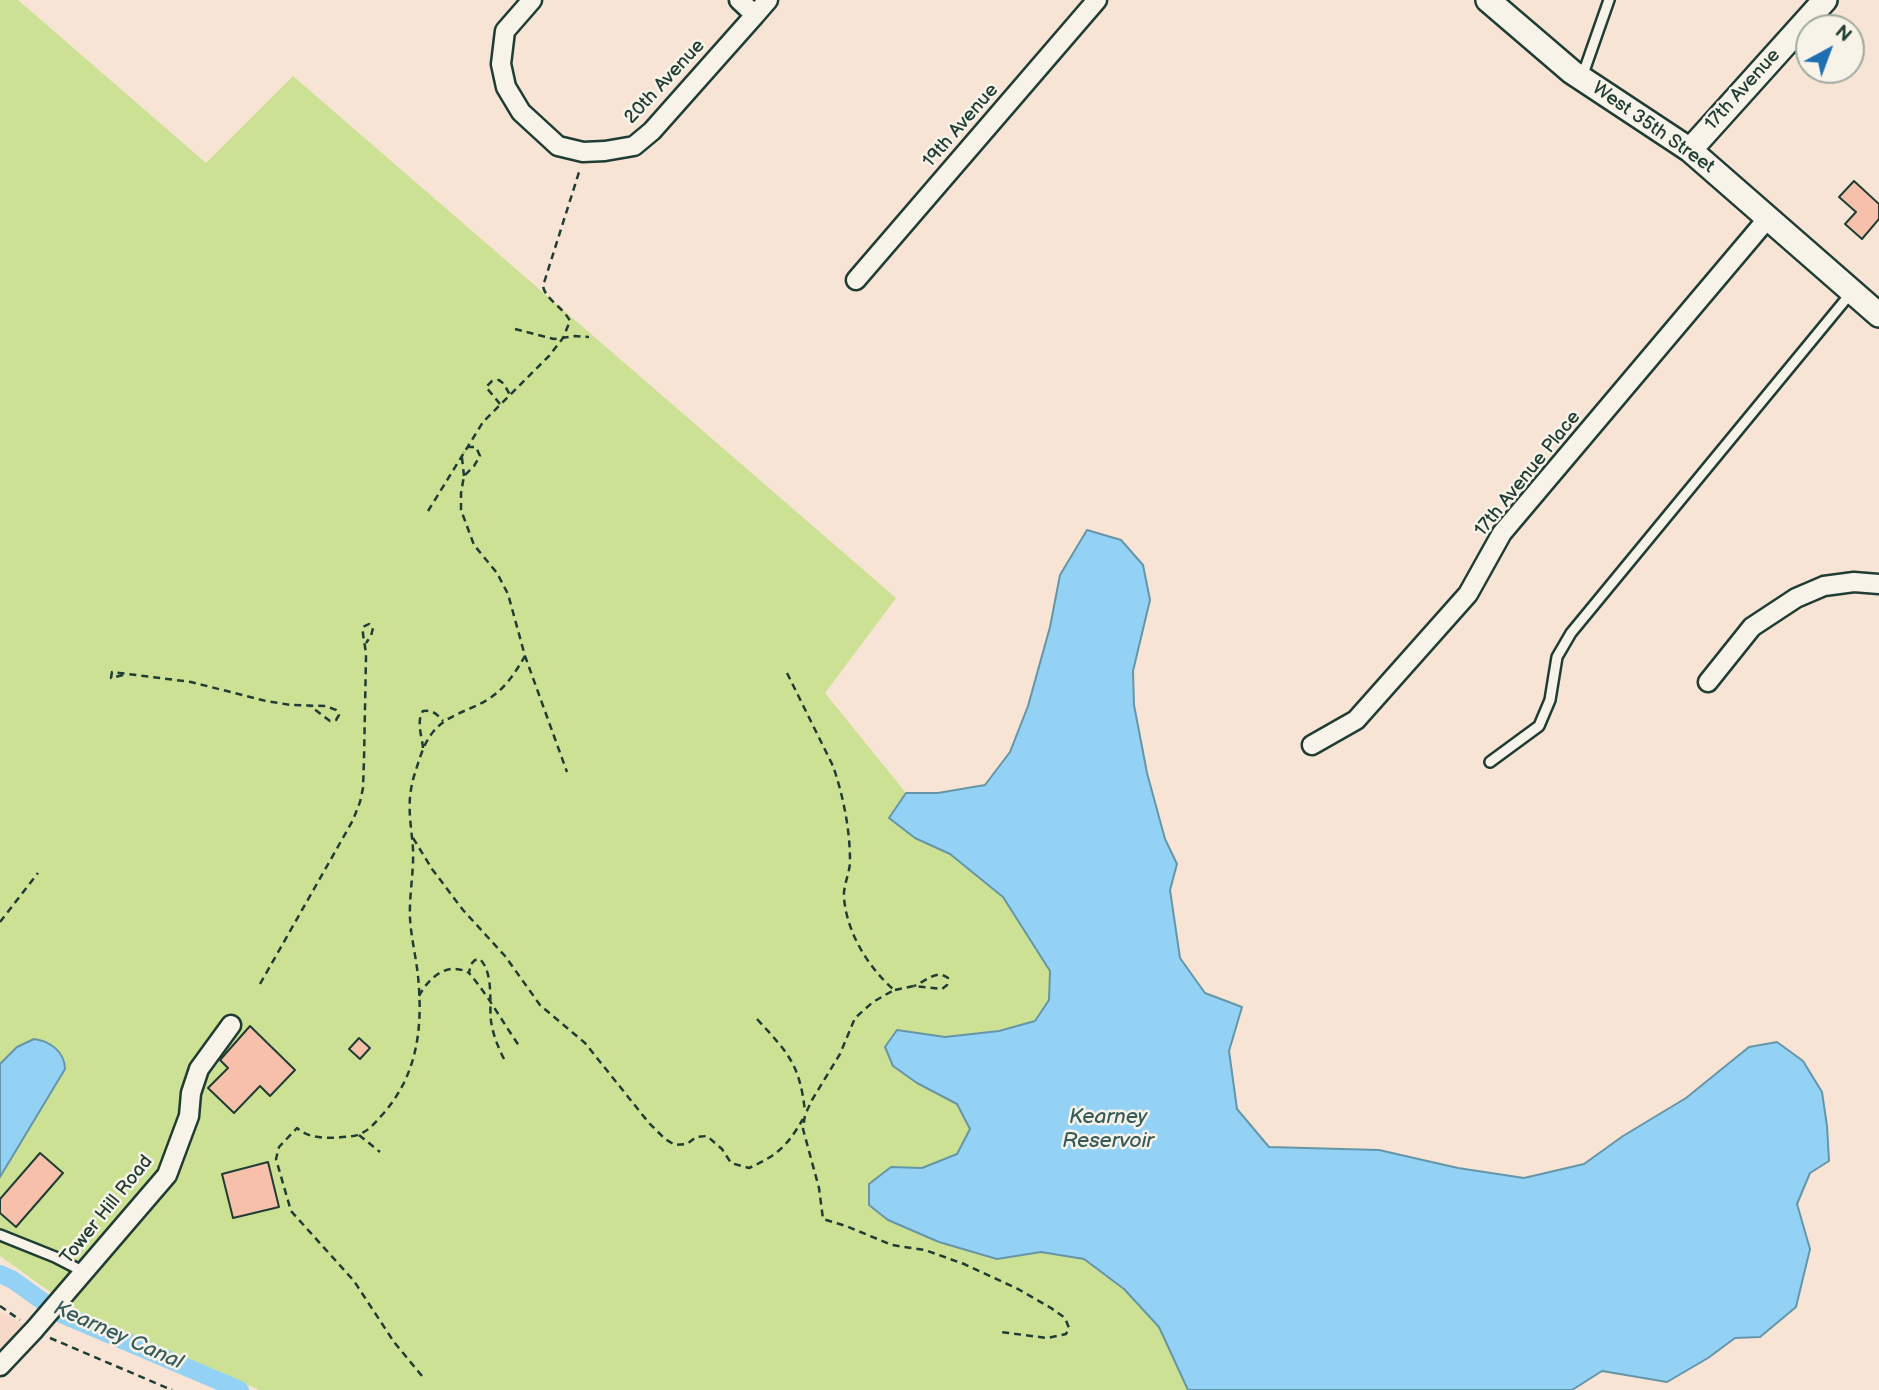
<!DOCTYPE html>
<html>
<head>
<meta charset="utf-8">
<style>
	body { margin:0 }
	#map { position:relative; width:1879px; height:1390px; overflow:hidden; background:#f7e4d5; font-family:"Balsamiq Sans",sans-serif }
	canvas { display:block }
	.north { position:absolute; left:1795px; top:14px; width:70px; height:70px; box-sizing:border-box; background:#f7f3e8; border:2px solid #a1aaa0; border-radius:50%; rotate:41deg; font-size:19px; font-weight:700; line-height:28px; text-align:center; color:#1f3d34 }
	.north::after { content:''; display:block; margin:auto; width:24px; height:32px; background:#1f6fb2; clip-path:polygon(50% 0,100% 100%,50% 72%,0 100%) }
</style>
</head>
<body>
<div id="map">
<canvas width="1879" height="1390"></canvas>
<div class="north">N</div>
</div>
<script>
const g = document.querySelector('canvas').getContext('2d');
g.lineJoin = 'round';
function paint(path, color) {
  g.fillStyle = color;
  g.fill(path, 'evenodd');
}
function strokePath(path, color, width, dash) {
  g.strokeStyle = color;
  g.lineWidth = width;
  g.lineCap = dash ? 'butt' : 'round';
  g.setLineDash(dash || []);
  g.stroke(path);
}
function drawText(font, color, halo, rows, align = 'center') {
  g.font = font + ' "Balsamiq Sans",sans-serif';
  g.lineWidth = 5;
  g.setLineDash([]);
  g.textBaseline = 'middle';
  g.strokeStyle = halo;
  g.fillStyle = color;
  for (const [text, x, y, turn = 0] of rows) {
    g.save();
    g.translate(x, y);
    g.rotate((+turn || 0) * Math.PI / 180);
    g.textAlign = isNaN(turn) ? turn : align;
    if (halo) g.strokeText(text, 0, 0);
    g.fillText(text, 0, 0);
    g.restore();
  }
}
const built = new Path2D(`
	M 0,1311 L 25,1325 L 0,1352 Z`);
const green = new Path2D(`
	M 0,0 L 18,0 L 206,163 L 293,76 L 896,598 L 825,693 L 906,793 L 889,819 L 915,838 L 950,854 L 1003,897 L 1050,971 L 1049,1000 L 1035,1021 C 1006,1029 977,1036 947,1036 C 931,1037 914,1030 897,1030 L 917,1083 L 957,1104 L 970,1129 L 961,1155 L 922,1168 L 891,1168 L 869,1184 L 869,1205 L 888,1221 L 939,1242 L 997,1259 L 1041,1252 L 1084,1259 L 1124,1289 L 1159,1327 L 1188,1390 L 259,1390 L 227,1375 L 110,1329 L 70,1306 L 0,1256 Z`);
const water = new Path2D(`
	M 1087,530 L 1121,540 L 1143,565 L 1150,600 L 1133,671 L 1134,705 L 1147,773 L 1165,839 L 1177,864 L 1170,890 L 1180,958 L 1205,993 L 1242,1007 L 1229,1051 L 1237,1109 L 1269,1147 L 1379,1150 L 1458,1168 L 1524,1178 L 1584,1164 L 1623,1136 L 1686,1098 L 1749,1047 L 1777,1042 L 1803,1061 L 1822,1092 L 1827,1126 L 1829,1161 L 1810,1173 L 1797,1204 L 1810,1249 L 1796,1307 L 1760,1337 L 1735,1338 L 1708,1358 L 1667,1382 L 1602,1371 L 1572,1390 L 1188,1390 L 1159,1327 L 1124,1289 L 1084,1259 L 1041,1252 L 997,1259 L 939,1242 L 888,1220 L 869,1205 L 869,1184 L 891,1167 L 922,1168 L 957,1154 L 970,1129 L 957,1104 L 917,1083 L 893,1066 L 885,1047 L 897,1030 L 945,1037 L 999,1031 L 1035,1021 L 1049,1000 L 1050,971 L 1003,897 L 950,854 L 915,838 L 889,818 L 906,793 L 938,793 L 985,785 L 1010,752 L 1028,706 L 1050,627 L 1060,575 Z
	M 34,1039 C 50,1041 65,1052 65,1069 L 0,1177 L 0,1064 L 17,1047 Z`);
const canal = new Path2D(`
	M 0,1274 L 13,1280 L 59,1313 L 240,1390`);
const building = new Path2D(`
	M 1854,181 L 1879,204 L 1879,219 L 1862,239 L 1845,224 L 1856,212 L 1839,197 Z
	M 250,1026 L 295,1070 L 270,1096 L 260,1086 L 234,1113 L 208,1088 L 228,1068 L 220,1060 Z
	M 359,1038 L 370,1048 L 360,1059 L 349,1049 Z
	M 40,1153 L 63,1173 L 16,1227 L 0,1213 L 0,1199 Z
	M 268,1162 L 279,1207 L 233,1218 L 222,1174 Z`);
const path = new Path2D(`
	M 515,329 L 554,339 L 575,336 L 589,337
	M 500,404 L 486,387 L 492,381 L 499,380 L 504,384 L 510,395
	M 467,447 L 476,447 L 480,456 L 474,466 L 464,476 L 461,493 L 461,510 L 474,545 L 497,573 L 508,594 L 525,656 L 567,772
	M 464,476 L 462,458 L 464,452
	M 428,511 L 483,422 L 549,356 L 563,338 L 570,321 C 563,307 545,299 543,286 L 580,169
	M 787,673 L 833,766 C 843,795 850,829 850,861 C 850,873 843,885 844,898 C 847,933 868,967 894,990 L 873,1002 L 855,1018 L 840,1054 L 812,1100 L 805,1115 L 803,1129 L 819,1188 L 823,1219 L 846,1226 L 892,1245 L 925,1250 L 964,1264 L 1018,1289 L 1051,1308 L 1065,1318 L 1069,1328 L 1066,1334 L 1047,1338 L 1001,1332
	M 123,675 L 111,678 L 112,672 L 191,682 L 266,701 L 291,705 L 326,706 L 336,710 L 339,715 L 336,720 L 330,721 L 309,705
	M 423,748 C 422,736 416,722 423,711 C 433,710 437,714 443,721
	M 413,838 L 432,869 L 463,910 L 505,956 L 540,1005 L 585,1043 L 649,1123 L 665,1139 L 675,1145 L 687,1144 L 696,1137 L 707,1136 L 722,1149 L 731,1163 L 749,1168 C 778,1155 787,1146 803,1119
	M 0,922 L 38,873
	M 260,984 L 331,859 L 353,820 L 360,802 L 363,788 L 364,759 L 366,657 C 366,647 362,636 363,627 L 369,624 L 373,628 L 371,636 L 366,643
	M 895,990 L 914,986 L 942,989 L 947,985 L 948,978 C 937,969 926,981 914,986
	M 419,996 C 429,977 448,961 469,973
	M 757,1019 C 788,1053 800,1064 805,1112
	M 504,1059 C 498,1047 493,1035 491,1021 C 489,1002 494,974 480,959 L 475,960 L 471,964 L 469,973 C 488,995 503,1023 520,1047
	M 359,1135 L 380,1152
	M 0,1306 L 20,1320
	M 50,1338 L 172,1390
	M 422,1376 L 394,1342 L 354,1281 L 291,1211 L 276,1159 L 279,1147 L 297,1128 C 311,1141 335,1138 353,1136 C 366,1134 373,1125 382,1115 C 418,1075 423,1027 418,976 C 416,957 411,937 410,918 C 409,895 414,872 413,849 C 411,821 406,804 414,776 C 419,761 423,744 433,732 C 446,715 469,711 487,700 C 505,689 515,673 525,656`);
const service = new Path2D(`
	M 1582,77 L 1609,0
	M 1490,762 L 1539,726 L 1550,700 L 1557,657 L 1571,633 L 1851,293
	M 0,1235 L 55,1257 L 84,1272`);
const minor = new Path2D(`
	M 532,0 L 505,31 L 501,64 L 506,87 L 521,112 L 558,146 L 583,152 L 605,151 L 634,146 L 652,131 L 755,15 L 739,0
	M 755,15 L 768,0
	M 856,280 L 1097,0
	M 1708,682 L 1752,627 L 1796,598 L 1824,586 L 1854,582 L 1879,584
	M 1312,745 L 1356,720 L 1468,594 L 1502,533 L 1768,218
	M 0,1366 L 34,1330 L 167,1175 L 189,1116 L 191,1093 L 199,1069 L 231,1025`);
const tertiary = new Path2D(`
	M 1488,0 L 1572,72 L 1690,150 L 1879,315
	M 1690,150 L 1825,0`);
const streetNames = [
	["20th Avenue",665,82,-47],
	["17th Avenue",1743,90,-48],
	["19th Avenue",961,126,-49],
	["West 35th Street",1653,128,35],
	["17th Avenue Place",1528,474,-51],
	["Tower Hill Road",107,1210,-51]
];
const waterNames = [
	["Kearney",1108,1118],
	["Reservoir",1108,1142],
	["Kearney Canal",118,1336,24]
];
paint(built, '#f7d9c8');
paint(green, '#cde195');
paint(water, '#94d2f5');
strokePath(water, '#6596a8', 2);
strokePath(canal, '#94d2f5', 18);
paint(building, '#f7c0aa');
strokePath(building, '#1f3d34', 2);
strokePath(service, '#1f3d34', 14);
strokePath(minor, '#1f3d34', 23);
strokePath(tertiary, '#1f3d34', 28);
strokePath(path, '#1f3d34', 2.5, [7, 5]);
strokePath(service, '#f7f3e8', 9);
strokePath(minor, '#f7f3e8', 18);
strokePath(tertiary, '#f7f3e8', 23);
drawText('19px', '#1f3d34', '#f7f3e8', streetNames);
drawText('italic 21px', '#365b5b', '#f7f3e8', waterNames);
</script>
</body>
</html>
